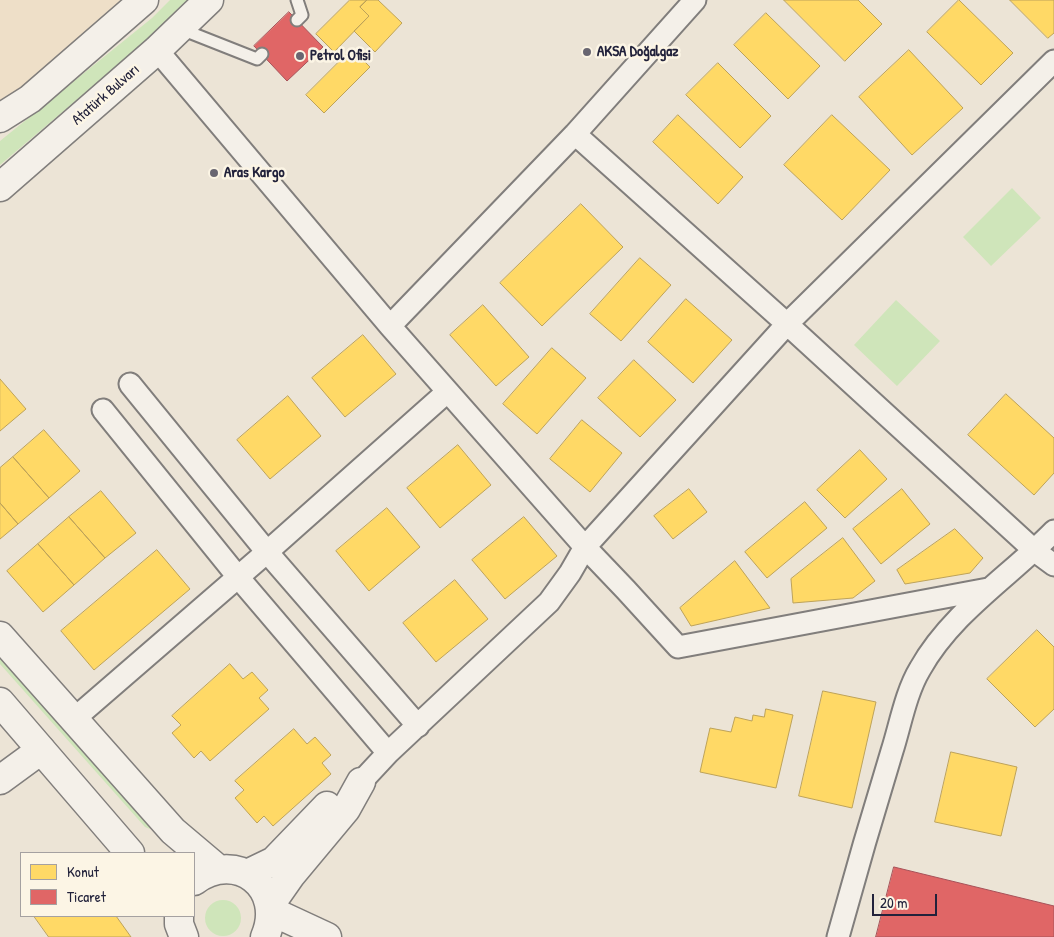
<!DOCTYPE html>
<html>
<head>
<meta charset="utf-8">
<style>
	body { margin:0 }
	#map { position:relative; width:1054px; height:937px; overflow:hidden; background:#ece4d6; font-family:"Patrick Hand",sans-serif }
	canvas { display:block }
	.legend { position:absolute; left:20px; top:852px; width:175px; height:65px; box-sizing:border-box; background:#fcf5e5; border:1px solid #a5a1a1; margin:0; padding:6px 9px; list-style:none; font-size:15px; color:#22223b }
	.legend li { display:flex; align-items:center; gap:10px; height:25px }
	.legend b { width:25px; border:1px solid #a5a1a1 }
	.scale { position:absolute; left:872px; top:894px; width:65px; height:22px; box-sizing:border-box; border:2px solid #22223b; border-top:0; padding-left:6px; font-size:15px; line-height:18px; white-space:nowrap; color:#22223b; -webkit-text-stroke:4px #fcf5e5; paint-order:stroke }
</style>
</head>
<body>
<div id="map">
<canvas width="1054" height="937"></canvas>
<ul class="legend">
<li><b style="height:14px;background:#ffd966"></b>Konut</li>
<li><b style="height:14px;background:#e06666"></b>Ticaret</li>
</ul>
<div class="scale">20 m</div>
</div>
<script>
const g = document.querySelector('canvas').getContext('2d');
g.lineJoin = 'round';
function paint(path, color) {
  g.fillStyle = color;
  g.fill(path, 'evenodd');
}
function strokePath(path, color, width, dash) {
  g.strokeStyle = color;
  g.lineWidth = width;
  g.lineCap = dash ? 'butt' : 'round';
  g.setLineDash(dash || []);
  g.stroke(path);
}
function drawText(font, color, halo, rows, align = 'center') {
  g.font = font + ' "Patrick Hand",sans-serif';
  g.lineWidth = 5;
  g.setLineDash([]);
  g.textBaseline = 'middle';
  g.strokeStyle = halo;
  g.fillStyle = color;
  for (const [text, x, y, turn = 0] of rows) {
    g.save();
    g.translate(x, y);
    g.rotate((+turn || 0) * Math.PI / 180);
    g.textAlign = isNaN(turn) ? turn : align;
    if (halo) g.strokeText(text, 0, 0);
    g.fillText(text, 0, 0);
    g.restore();
  }
}
const built = new Path2D(`
	M 0,0 L 144,0 L 0,118 Z`);
const green = new Path2D(`
	M 170,0 L 189,0 L 165,25 L 0,165 L 0,141 L 152,18 Z
	M 1012,188 L 1041,218 L 991,266 L 963,237 Z
	M 896,300 L 940,341 L 897,386 L 854,345 Z
	M 0,658 L 149,824 L 150,829 L 145,827 L 0,664 Z
	M205 918a18 18 0 1 1 36 0a18 18 0 1 1-36 0Z`);
const homes = new Path2D(`
	M 350,0 L 367,0 L 360,7 L 369,16 L 334,52 L 316,34 Z
	M 367,0 L 378,0 L 402,23 L 375,52 L 354,31 L 369,16 L 360,7 Z
	M 784,0 L 858,0 L 882,24 L 845,61 Z
	M 959,0 L 1013,53 L 981,85 L 927,32 Z
	M 1010,0 L 1054,0 L 1054,33 L 1048,38 Z
	M 766,13 L 820,66 L 788,99 L 734,45 Z
	M 352,49 L 370,67 L 324,113 L 306,95 Z
	M 909,50 L 963,108 L 912,155 L 859,97 Z
	M 718,63 L 771,116 L 740,148 L 686,95 Z
	M 678,115 L 743,177 L 718,204 L 653,142 Z
	M 832,115 L 890,170 L 842,220 L 784,165 Z
	M 581,204 L 623,247 L 542,326 L 500,283 Z
	M 640,258 L 671,285 L 621,341 L 590,314 Z
	M 686,299 L 732,340 L 693,383 L 648,342 Z
	M 483,305 L 529,357 L 496,386 L 450,335 Z
	M 363,335 L 396,374 L 345,417 L 312,378 Z
	M 552,348 L 586,378 L 537,434 L 503,404 Z
	M 634,360 L 676,400 L 640,437 L 598,398 Z
	M 0,379 L 26,409 L 0,431 Z
	M 1006,394 L 1054,438 L 1054,473 L 1034,495 L 968,435 Z
	M 288,396 L 321,436 L 270,479 L 237,440 Z
	M 582,420 L 622,453 L 590,492 L 550,459 Z
	M 44,430 L 80,471 L 49,498 L 13,457 Z
	M 458,445 L 491,485 L 440,528 L 407,488 Z
	M 860,450 L 887,479 L 845,518 L 817,490 Z
	M 13,457 L 49,498 L 18,524 L 0,503 L 0,468 Z
	M 689,489 L 707,512 L 673,539 L 654,516 Z
	M 902,489 L 930,524 L 881,564 L 853,529 Z
	M 101,491 L 136,533 L 105,558 L 69,517 Z
	M 805,502 L 827,528 L 767,578 L 745,552 Z
	M 0,503 L 18,524 L 0,539 Z
	M 387,508 L 420,547 L 369,591 L 336,551 Z
	M 69,517 L 105,558 L 74,585 L 38,544 Z
	M 524,517 L 557,556 L 505,599 L 472,560 Z
	M 955,529 L 983,558 L 970,573 L 905,584 L 897,570 Z
	M 843,538 L 875,581 L 853,598 L 793,603 L 791,579 Z
	M 38,544 L 74,585 L 43,612 L 7,571 Z
	M 157,550 L 190,589 L 94,670 L 61,631 Z
	M 735,561 L 770,608 L 691,626 L 680,608 Z
	M 455,580 L 488,619 L 436,662 L 403,623 Z
	M 1037,630 L 1054,647 L 1054,709 L 1035,727 L 987,679 Z
	M 230,664 L 243,679 L 252,672 L 268,690 L 259,698 L 269,709 L 210,761 L 201,751 L 194,758 L 172,733 L 181,725 L 172,716 Z
	M 823,691 L 876,702 L 852,808 L 799,796 Z
	M 766,709 L 793,715 L 776,788 L 700,772 L 710,728 L 731,732 L 735,717 L 752,721 L 753,715 L 764,717 Z
	M 294,729 L 307,744 L 315,737 L 331,755 L 322,763 L 331,774 L 273,826 L 264,816 L 257,823 L 235,798 L 244,790 L 235,781 Z
	M 951,752 L 1017,767 L 1001,836 L 935,822 Z
	M 34,916 L 116,916 L 131,937 L 49,937 Z`);
const shops = new Path2D(`
	M 289,12 L 323,47 L 287,81 L 254,46 Z
	M 894,867 L 1054,906 L 1054,937 L 876,937 Z`);
const lane = new Path2D(`
	M 297,20 L 302,15 L 297,0
	M 181,29 L 257,59 L 262,54`);
const street = new Path2D(`
	M 157,50 L 390,326 L 585,547 L 626,590 L 678,647 L 988,589
	M 575,134 L 787,324 L 1035,551 L 1054,565
	M 390,326 L 575,134 L 695,0
	M 130,384 L 267,552 L 418,726
	M 103,410 L 238,577 L 388,753
	M 74,719 L 267,552 L 447,392
	M 361,782 L 388,753 L 549,602 L 570,573 L 585,547 L 787,324 L 1054,61
	M 838,937 C 855,875 873,813 892,751 C 900,726 906,692 920,669 C 952,612 1009,577 1054,531`);
const secondary = new Path2D(`
	M 0,780 L 41,750`);
const primary = new Path2D(`
	M 0,118 L 30,99 L 144,0
	M 0,187 L 157,50 L 209,0
	M 0,636 L 173,831 L 218,869
	M 0,702 L 130,853
	M 247,874 L 274,861 L 327,806
	M 194,881 C 237,849 286,888 265,937
	M 270,905 L 291,875 L 346,809 L 361,782
	M 271,911 L 327,937
	M 179,916 L 179,924 L 184,937`);
const markers = [
	[587,52,5,"#696671"],
	[300,56,5,"#696671"],
	[214,173,5,"#696671"]
];
const poiNames = [
	["AKSA Doğalgaz",597,52],
	["Petrol Ofisi",310,56],
	["Aras Kargo",224,173]
];
const streetNames = [
	["Atatürk Bulvarı",106,95,-41]
];
paint(built, '#eedfc8');
paint(green, '#cfe5ba');
paint(homes, '#ffd966');
strokePath(homes, '#bda259', 1);
paint(shops, '#e06666');
strokePath(shops, '#a75259', 1);
strokePath(lane, '#817e7c', 15);
strokePath(street, '#817e7c', 25);
strokePath(secondary, '#817e7c', 31);
strokePath(primary, '#817e7c', 31);
strokePath(lane, '#f4f0e9', 11);
strokePath(street, '#f4f0e9', 21);
strokePath(secondary, '#f4f0e9', 28);
strokePath(primary, '#f4f0e9', 28);
for (const [x, y, r, color] of markers) {
  const dot = new Path2D();
  dot.arc(x, y, r, 0, 2 * Math.PI);
  g.fillStyle = color;
  g.fill(dot);
  strokePath(dot, '#fcf5e5', 2);
}
drawText('bold 15px', '#22223b', '#fcf5e5', poiNames, 'left');
drawText('15px', '#22223b', '#fcf5e5', streetNames);
</script>
</body>
</html>
